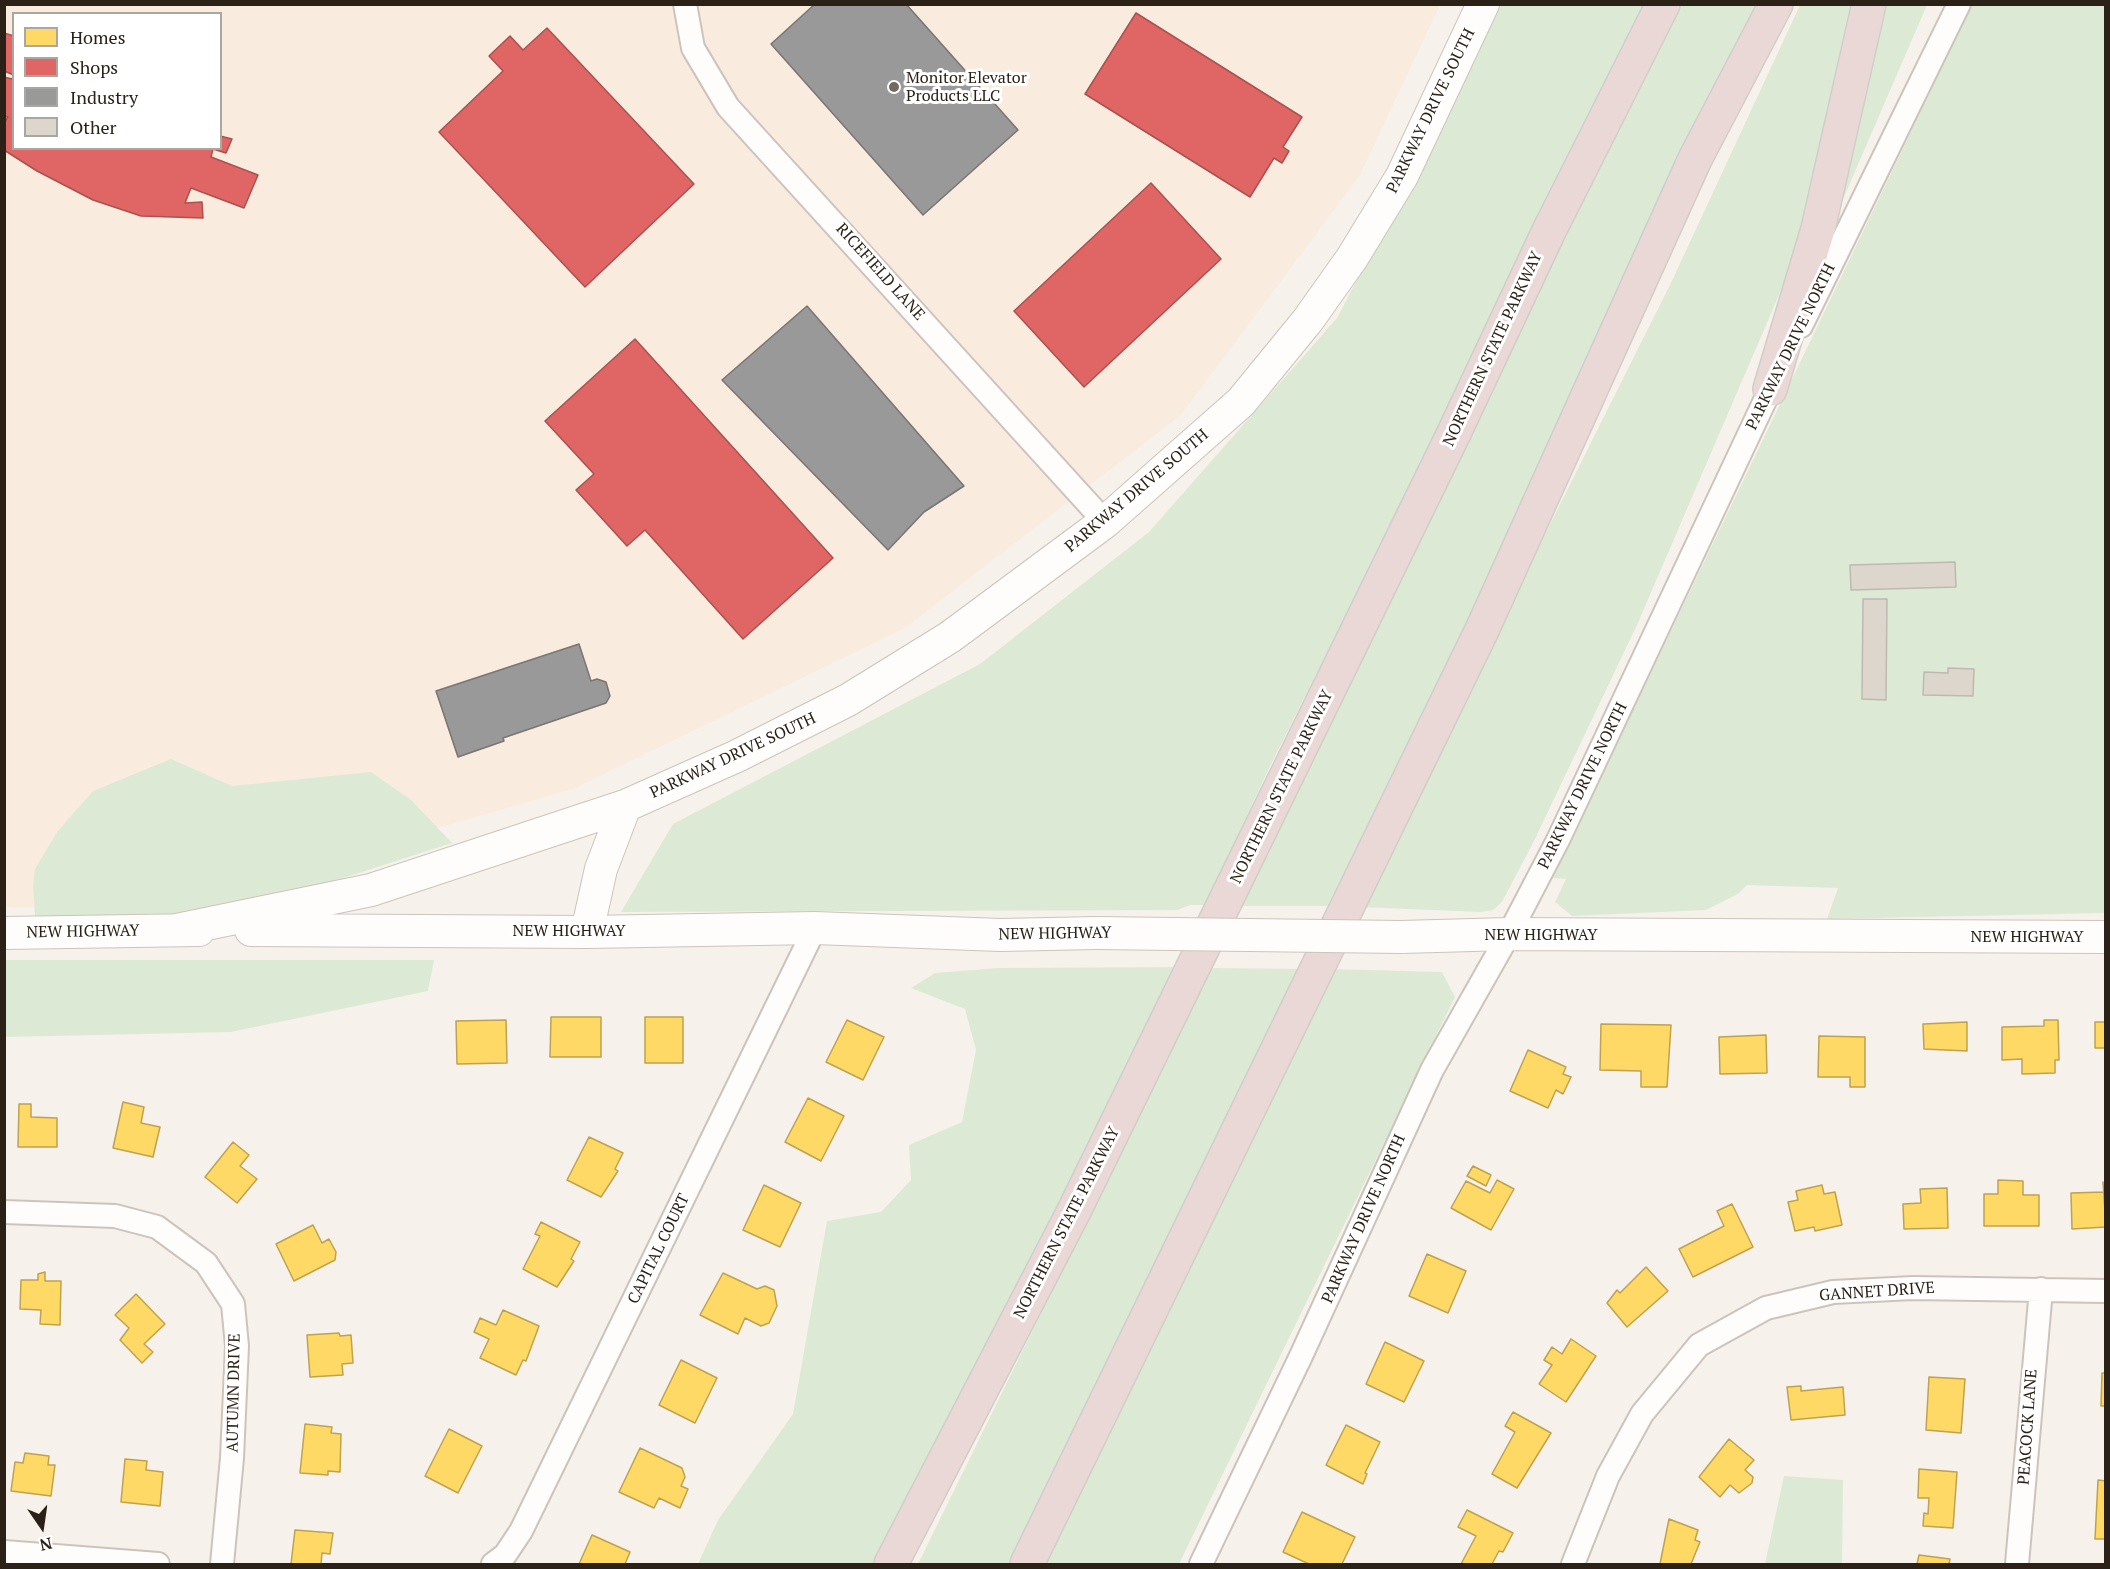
<!DOCTYPE html>
<html>
<head>
<meta charset="utf-8">
<style>
	body { margin:0 }
	#map { position:relative; width:2110px; height:1569px; overflow:hidden; background:#f7f1eb; font-family:"PT Serif",serif }
	canvas { display:block }
	.frame { position:absolute; inset:0; border:6px solid #2b2116; pointer-events:none }
	.legend { position:absolute; left:12px; top:12px; width:210px; height:138px; box-sizing:border-box; background:#fff; border:2px solid #aaa6a2; margin:0; padding:8px 10px; list-style:none; font-size:18px; color:#2b2116 }
	.legend li { display:flex; align-items:center; gap:12px; height:30px }
	.legend b { width:30px; border:2px solid #aaa6a2 }
	.north { position:absolute; left:12px; top:1497px; width:60px; height:60px; -webkit-text-stroke:4px #fff; paint-order:stroke; rotate:167deg; font-size:16px; font-weight:700; line-height:24px; text-align:center; color:#2b2116 }
	.north::after { content:''; display:block; margin:auto; width:21px; height:27px; background:#2b2116; clip-path:polygon(50% 0,100% 100%,50% 72%,0 100%) }
</style>
</head>
<body>
<div id="map">
<canvas width="2110" height="1569"></canvas>
<div class="frame"></div>
<ul class="legend">
<li><b style="height:16px;background:#ffd966"></b>Homes</li>
<li><b style="height:16px;background:#e06666"></b>Shops</li>
<li><b style="height:16px;background:#999"></b>Industry</li>
<li><b style="height:16px;background:#ddd6cd"></b>Other</li>
</ul>
<div class="north">N</div>
</div>
<script>
const g = document.querySelector('canvas').getContext('2d');
g.lineJoin = 'round';
function paint(path, color) {
  g.fillStyle = color;
  g.fill(path, 'evenodd');
}
function strokePath(path, color, width, dash) {
  g.strokeStyle = color;
  g.lineWidth = width;
  g.lineCap = dash ? 'butt' : 'round';
  g.setLineDash(dash || []);
  g.stroke(path);
}
function drawText(font, color, halo, rows, align = 'center') {
  g.font = font + ' "PT Serif",serif';
  g.lineWidth = 6;
  g.setLineDash([]);
  g.textBaseline = 'middle';
  g.strokeStyle = halo;
  g.fillStyle = color;
  for (const [text, x, y, turn = 0] of rows) {
    g.save();
    g.translate(x, y);
    g.rotate((+turn || 0) * Math.PI / 180);
    g.textAlign = isNaN(turn) ? turn : align;
    if (halo) g.strokeText(text, 0, 0);
    g.fillText(text, 0, 0);
    g.restore();
  }
}
const built = new Path2D(`
	M 5,5 L 1440,5 L 1360,175 L 1181,415 L 905,628 L 573,789 L 154,910 L 5,907 ZM 14,14 L 220,14 L 220,148 L 14,148 Z`);
const green = new Path2D(`
	M 1501,5 L 1644,5 L 1466,377 L 1273,760 L 1205,905 L 1190,905 L 1178,910 L 621,912 L 673,824 L 980,664 L 1149,532 L 1337,318 Z
	M 1676,5 L 1767,5 L 1468,632 L 1327,906 L 1235,906 Z
	M 1800,5 L 1859,5 L 1802,238 L 1776,302 L 1637,625 L 1534,841 L 1502,902 L 1493,910 L 1481,912 L 1358,907 L 1670,285 Z
	M 1885,5 L 1927,5 L 1841,204 L 1835,188 Z
	M 1972,5 L 2105,5 L 2105,913 L 1827,919 L 1838,888 L 1747,885 L 1738,894 L 1706,910 L 1572,916 L 1555,902 L 1566,879 L 1552,878 Z
	M 171,759 L 232,786 L 371,772 L 411,800 L 452,843 L 297,893 L 170,917 L 35,916 L 33,885 L 35,869 L 57,832 L 93,791 Z
	M 5,960 L 434,960 L 428,991 L 231,1032 L 5,1037 Z
	M 1180,967 L 1114,1093 L 879,1564 L 698,1564 L 718,1520 L 793,1414 L 827,1221 L 881,1212 L 911,1180 L 909,1145 L 962,1122 L 976,1050 L 965,1009 L 911,988 L 935,973 L 998,968 Z
	M 1210,968 L 1302,969 L 1010,1564 L 918,1564 Z
	M 1332,969 L 1442,972 L 1455,997 L 1179,1564 L 1043,1564 Z
	M 1784,1476 L 1843,1480 L 1842,1564 L 1765,1564 Z`);
const homes = new Path2D(`
	M 551,1017 L 601,1017 L 601,1057 L 550,1057 Z
	M 645,1017 L 683,1017 L 683,1063 L 645,1063 Z
	M 506,1020 L 507,1063 L 457,1064 L 456,1021 Z
	M 847,1020 L 884,1037 L 863,1080 L 826,1062 Z
	M 2044,1020 L 2058,1020 L 2059,1060 L 2055,1060 L 2055,1073 L 2022,1074 L 2022,1059 L 2002,1060 L 2002,1027 L 2044,1026 Z
	M 1967,1022 L 1967,1051 L 1924,1049 L 1923,1024 Z
	M 2095,1022 L 2106,1022 L 2106,1048 L 2095,1048 Z
	M 1601,1024 L 1671,1025 L 1667,1087 L 1641,1087 L 1641,1071 L 1600,1070 Z
	M 1766,1035 L 1767,1073 L 1720,1074 L 1719,1037 Z
	M 1819,1036 L 1865,1037 L 1865,1087 L 1850,1087 L 1850,1077 L 1818,1077 Z
	M 1528,1050 L 1566,1067 L 1563,1074 L 1571,1077 L 1563,1094 L 1556,1090 L 1548,1108 L 1510,1091 Z
	M 808,1098 L 844,1116 L 821,1161 L 785,1142 Z
	M 123,1102 L 144,1107 L 141,1123 L 160,1127 L 153,1157 L 113,1148 Z
	M 19,1104 L 31,1104 L 31,1117 L 57,1118 L 57,1147 L 18,1147 Z
	M 589,1137 L 623,1153 L 615,1169 L 618,1171 L 601,1197 L 567,1180 Z
	M 233,1142 L 249,1155 L 240,1166 L 257,1179 L 237,1203 L 205,1177 Z
	M 1473,1166 L 1491,1175 L 1486,1186 L 1467,1176 Z
	M 1497,1180 L 1514,1189 L 1491,1230 L 1451,1208 L 1466,1181 L 1490,1193 Z
	M 1998,1180 L 2023,1181 L 2023,1195 L 2039,1195 L 2039,1226 L 1984,1226 L 1984,1194 L 1998,1194 Z
	M 2103,1182 L 2106,1227 L 2072,1229 L 2071,1193 L 2104,1192 Z
	M 764,1185 L 801,1203 L 780,1247 L 743,1230 Z
	M 1822,1185 L 1824,1194 L 1835,1192 L 1842,1225 L 1815,1231 L 1814,1227 L 1795,1231 L 1788,1202 L 1798,1200 L 1796,1191 Z
	M 1947,1188 L 1948,1228 L 1904,1229 L 1903,1204 L 1921,1203 L 1920,1189 Z
	M 1732,1204 L 1753,1247 L 1693,1277 L 1679,1249 L 1724,1226 L 1717,1211 Z
	M 541,1222 L 580,1242 L 571,1259 L 574,1261 L 557,1287 L 523,1269 L 540,1236 L 535,1234 Z
	M 313,1225 L 322,1243 L 329,1239 L 336,1252 L 335,1260 L 294,1281 L 276,1244 Z
	M 1427,1254 L 1466,1271 L 1448,1313 L 1409,1296 Z
	M 1646,1267 L 1668,1291 L 1627,1327 L 1607,1303 L 1617,1290 L 1620,1293 Z
	M 45,1272 L 45,1281 L 61,1281 L 60,1325 L 40,1324 L 41,1310 L 20,1309 L 21,1280 L 38,1280 L 38,1274 Z
	M 723,1273 L 757,1289 L 765,1286 L 774,1290 L 777,1306 L 769,1323 L 761,1326 L 745,1318 L 738,1334 L 700,1315 Z
	M 136,1294 L 165,1324 L 144,1344 L 153,1352 L 142,1363 L 120,1340 L 129,1328 L 115,1315 Z
	M 503,1310 L 539,1326 L 526,1361 L 523,1360 L 516,1375 L 480,1358 L 489,1339 L 474,1332 L 480,1318 L 496,1325 Z
	M 339,1333 L 340,1336 L 351,1335 L 353,1363 L 342,1364 L 343,1375 L 310,1377 L 307,1335 Z
	M 1571,1339 L 1596,1356 L 1566,1402 L 1539,1384 L 1552,1365 L 1544,1360 L 1552,1347 L 1562,1354 Z
	M 1385,1342 L 1424,1361 L 1404,1402 L 1366,1384 Z
	M 681,1360 L 717,1378 L 695,1423 L 659,1405 Z
	M 2102,1373 L 2106,1373 L 2106,1406 L 2101,1406 Z
	M 1929,1377 L 1965,1379 L 1961,1433 L 1926,1430 Z
	M 1801,1386 L 1801,1391 L 1843,1387 L 1845,1415 L 1791,1420 L 1787,1387 Z
	M 1513,1412 L 1551,1433 L 1517,1488 L 1492,1474 L 1515,1432 L 1505,1426 Z
	M 305,1424 L 332,1427 L 331,1433 L 341,1434 L 340,1472 L 328,1471 L 328,1475 L 300,1473 Z
	M 1346,1425 L 1380,1442 L 1365,1473 L 1367,1474 L 1363,1484 L 1326,1465 Z
	M 449,1429 L 482,1446 L 458,1493 L 425,1476 Z
	M 1729,1439 L 1754,1460 L 1745,1470 L 1753,1477 L 1752,1483 L 1739,1493 L 1730,1485 L 1720,1497 L 1699,1477 Z
	M 640,1448 L 682,1468 L 685,1477 L 681,1486 L 688,1489 L 680,1508 L 659,1498 L 654,1508 L 619,1492 Z
	M 25,1453 L 49,1456 L 48,1465 L 55,1465 L 51,1496 L 11,1491 L 15,1462 L 23,1463 Z
	M 125,1459 L 147,1461 L 146,1470 L 163,1472 L 160,1506 L 121,1502 Z
	M 1919,1469 L 1957,1472 L 1953,1528 L 1923,1526 L 1924,1513 L 1928,1514 L 1929,1498 L 1918,1498 Z
	M 2098,1480 L 2106,1481 L 2106,1539 L 2095,1539 Z
	M 1467,1510 L 1513,1533 L 1503,1552 L 1499,1551 L 1492,1564 L 1461,1564 L 1476,1536 L 1458,1527 Z
	M 1302,1512 L 1355,1537 L 1342,1564 L 1309,1564 L 1283,1552 Z
	M 1669,1519 L 1698,1530 L 1695,1540 L 1700,1542 L 1691,1564 L 1660,1564 Z
	M 295,1530 L 333,1533 L 330,1554 L 322,1553 L 321,1564 L 291,1564 Z
	M 592,1535 L 630,1552 L 625,1564 L 579,1564 Z
	M 1919,1555 L 1950,1559 L 1949,1564 L 1917,1564 Z`);
const shops = new Path2D(`
	M 1136,13 L 1302,117 L 1283,147 L 1289,151 L 1282,163 L 1274,158 L 1250,197 L 1085,94 Z
	M 547,28 L 694,184 L 585,287 L 439,132 L 503,71 L 489,56 L 510,36 L 523,50 Z
	M 4,33 L 14,36 L 14,75 L 4,71 Z
	M 14,75 L 14,148 L 220,148 L 220,136 L 232,139 L 226,153 L 213,149 L 211,157 L 258,175 L 244,208 L 191,188 L 185,203 L 202,202 L 203,218 L 141,216 L 93,200 L 37,171 L 4,150 L 4,123 L 8,117 L 4,116 L 4,77 L 12,79 Z
	M 1151,183 L 1221,259 L 1084,387 L 1014,311 Z
	M 635,339 L 833,558 L 743,639 L 645,530 L 627,546 L 576,490 L 594,474 L 545,421 Z`);
const industry = new Path2D(`
	M 815,4 L 906,4 L 1018,130 L 923,215 L 771,44 Z
	M 807,306 L 964,486 L 924,512 L 888,550 L 722,380 Z
	M 579,644 L 591,681 L 597,679 L 606,682 L 610,696 L 606,703 L 503,738 L 504,741 L 458,757 L 436,691 Z`);
const building = new Path2D(`
	M 1955,562 L 1956,587 L 1851,590 L 1850,565 Z
	M 1863,599 L 1887,599 L 1886,700 L 1862,699 Z
	M 1948,668 L 1974,669 L 1973,696 L 1923,695 L 1924,672 L 1948,673 Z`);
const street = new Path2D(`
	M 685,4 L 693,48 L 728,107 L 1105,522
	M 1801,326 L 1959,4
	M 4,1212 L 115,1216 L 157,1227 L 206,1263 L 233,1304 L 237,1346 L 232,1458 L 222,1564
	M 4,1552 L 158,1564
	M 493,1564 L 505,1555 L 521,1531 L 815,928
	M 1201,1564 L 1301,1356 L 1432,1070 L 1509,934 L 1558,840 L 1776,377
	M 1573,1564 L 1608,1476 L 1642,1414 L 1699,1345 L 1766,1308 L 1833,1292 L 1913,1288 L 2106,1291
	M 2017,1564 L 2041,1289`);
const secondary = new Path2D(`
	M 177,930 L 371,890 L 625,806 L 737,756 L 848,700 L 950,637 L 1105,522 L 1241,402 L 1308,320 L 1352,258 L 1402,176 L 1483,4
	M 251,930 L 587,932 L 815,928 L 1000,935 L 1097,933
	M 587,932 L 601,869 L 625,806
	M 4,933 L 199,930
	M 1401,937 L 1509,934 L 2106,937`);
const highway = new Path2D(`
	M 1770,389 L 1818,229 L 1869,4
	M 891,1564 L 1074,1211 L 1453,435 L 1548,233 L 1663,4
	M 1027,1564 L 1482,630 L 1695,159 L 1776,4`);
const secondaryBridge = new Path2D(`
	M 1097,933 L 1401,937`);
const markers = [
	[894,87,6,"#726a61"]
];
const poiNames = [
	["Monitor Elevator",906,78],
	["Products LLC",906,96]
];
const streetNames = [
	["PARKWAY DRIVE SOUTH",1431,111,-64],
	["RICEFIELD LANE",880,272,48],
	["PARKWAY DRIVE NORTH",1791,347,-64],
	["NORTHERN STATE PARKWAY",1493,349,-65],
	["PARKWAY DRIVE SOUTH",1137,491,-40],
	["PARKWAY DRIVE SOUTH",733,756,-25],
	["PARKWAY DRIVE NORTH",1583,786,-64],
	["NORTHERN STATE PARKWAY",1282,787,-64],
	["NEW HIGHWAY",569,931],
	["NEW HIGHWAY",83,932,-1],
	["NEW HIGHWAY",1055,934,-1],
	["NEW HIGHWAY",1541,935],
	["NEW HIGHWAY",2027,937],
	["PARKWAY DRIVE NORTH",1364,1219,-66],
	["NORTHERN STATE PARKWAY",1067,1223,-63],
	["CAPITAL COURT",659,1249,-64],
	["GANNET DRIVE",1877,1292,-4],
	["AUTUMN DRIVE",234,1393,-89],
	["PEACOCK LANE",2028,1427,-86]
];
paint(built, '#f9ecde');
paint(green, '#dcead5');
paint(homes, '#ffd966');
strokePath(homes, '#bfa24e', 1.5);
paint(shops, '#e06666');
strokePath(shops, '#aa514e', 1.5);
paint(industry, '#999');
strokePath(industry, '#787572', 1.5);
paint(building, '#ddd6cd');
strokePath(building, '#bfb8b1', 1.5);
strokePath(street, '#ccc4bc', 26);
strokePath(secondary, '#ccc4bc', 34);
strokePath(highway, '#d1cec9', 36);
strokePath(street, '#fefdfc', 22);
strokePath(secondary, '#fefdfc', 32);
strokePath(highway, '#e9d8d6', 33);
strokePath(secondaryBridge, '#ccc4bc', 34, []);
strokePath(secondaryBridge, '#fefdfc', 32);
for (const [x, y, r, color] of markers) {
  const dot = new Path2D();
  dot.arc(x, y, r, 0, 2 * Math.PI);
  g.fillStyle = color;
  g.fill(dot);
  strokePath(dot, '#fff', 2);
}
drawText('16px', '#2b2116', '#fff', poiNames, 'left');
drawText('16px', '#2b2116', '#fff', streetNames);
</script>
</body>
</html>
